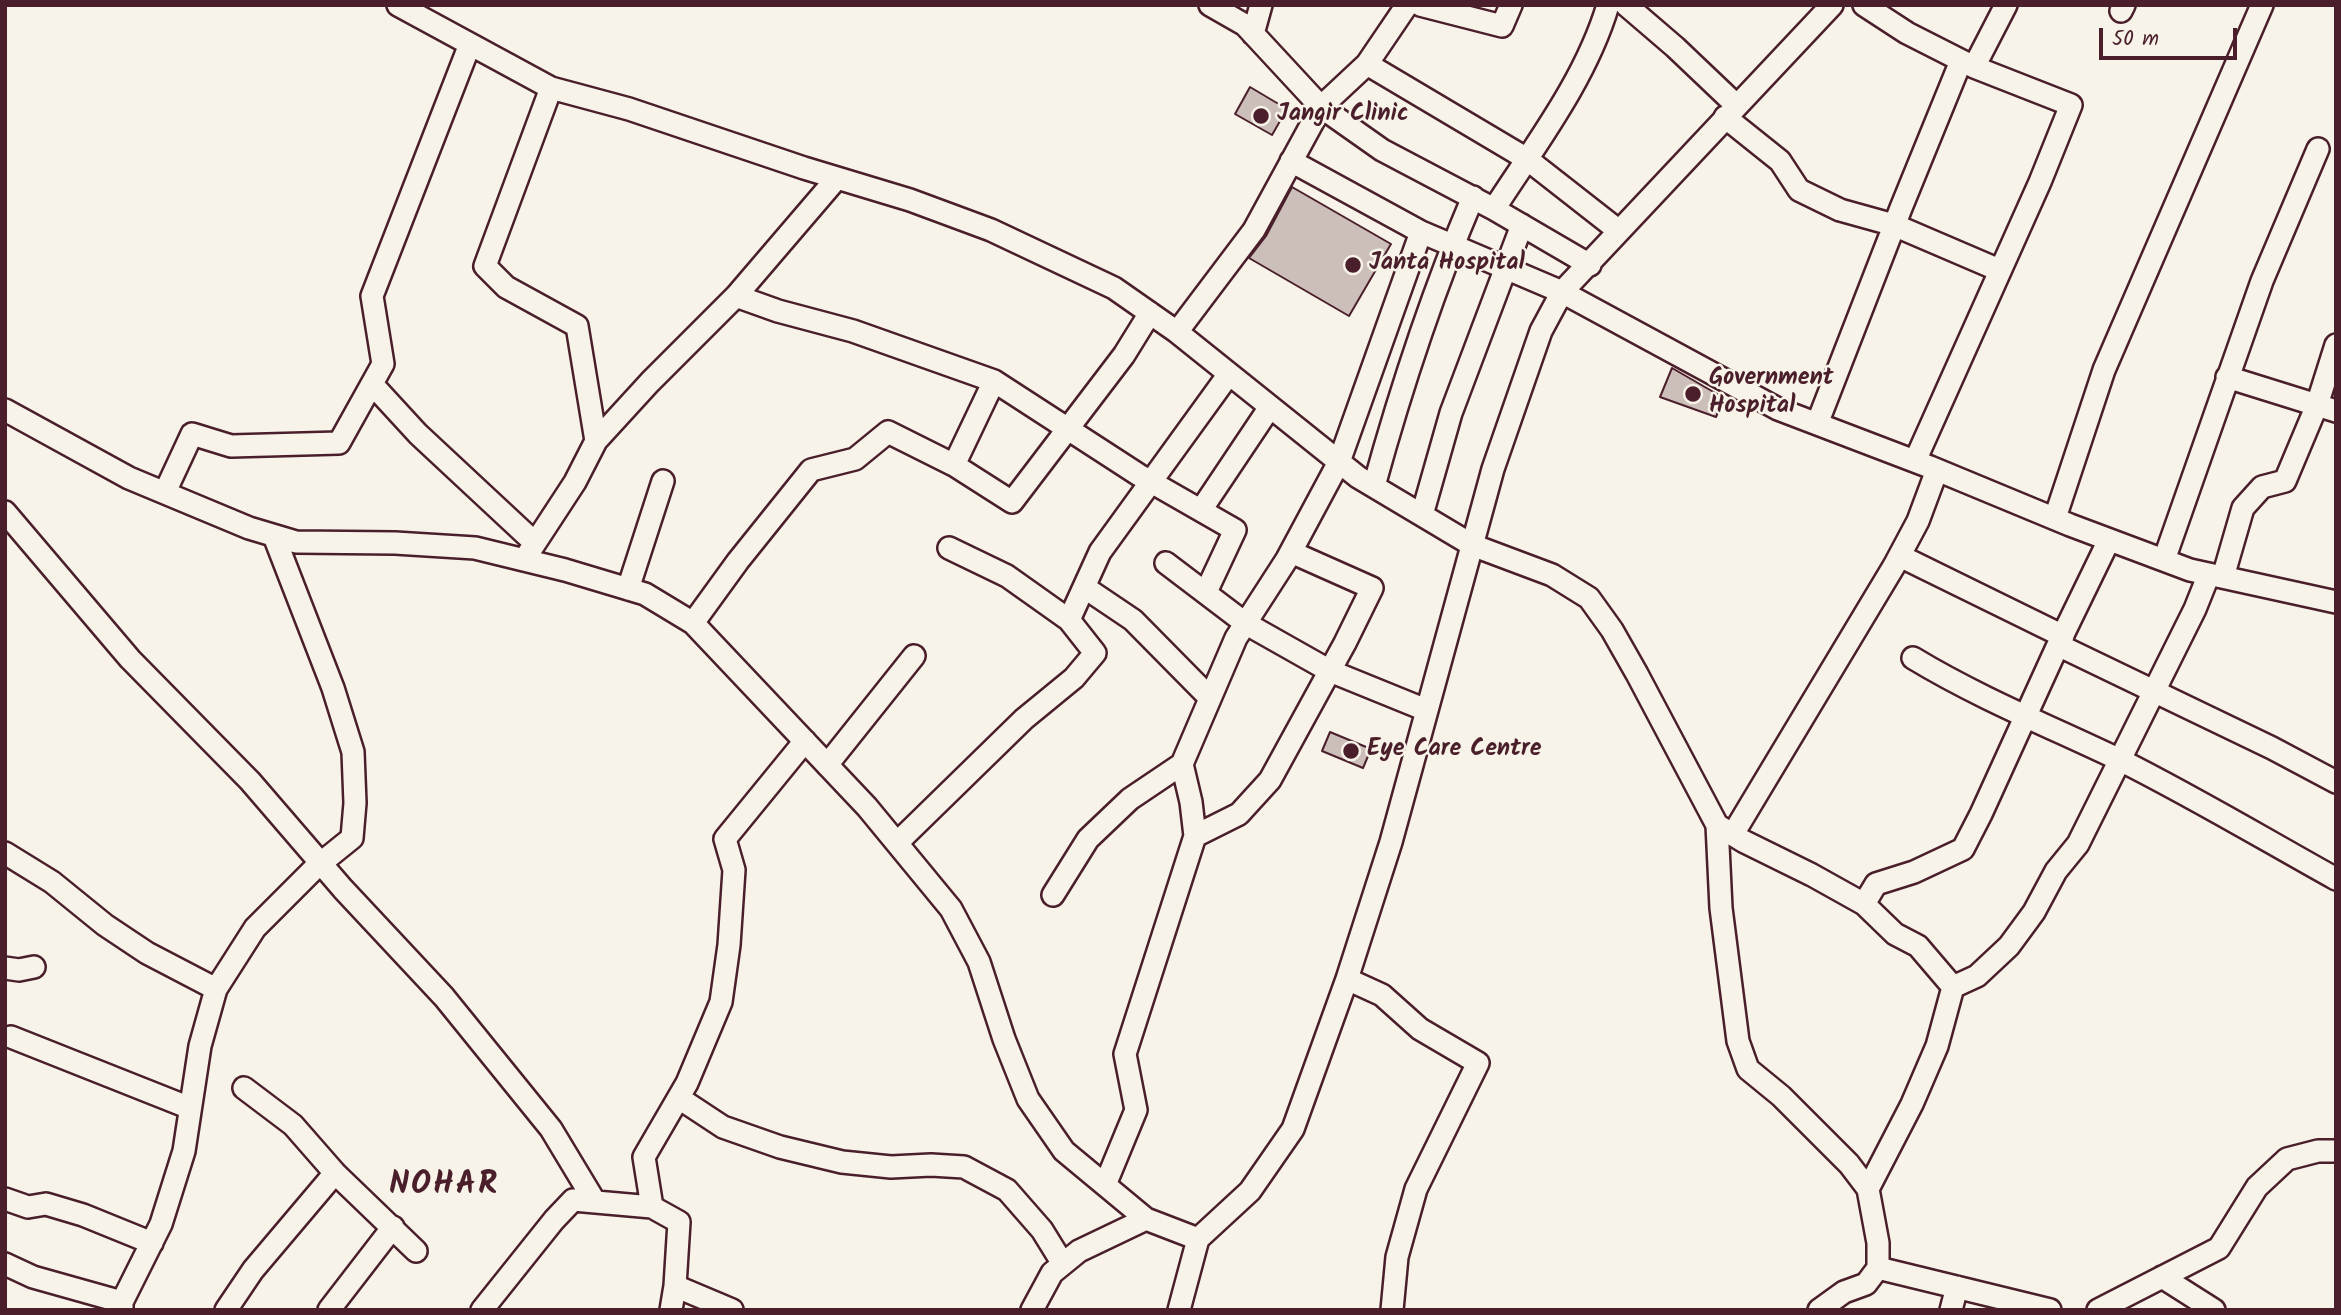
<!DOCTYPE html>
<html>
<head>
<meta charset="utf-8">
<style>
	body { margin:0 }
	#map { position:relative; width:2341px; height:1315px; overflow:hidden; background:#f7f3e8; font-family:Kalam,sans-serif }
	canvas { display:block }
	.frame { position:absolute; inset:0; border:7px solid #4a1f2b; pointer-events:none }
	.scale { position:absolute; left:2099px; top:28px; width:138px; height:32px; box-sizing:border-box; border:4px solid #4a1f2b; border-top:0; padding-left:9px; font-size:21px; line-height:24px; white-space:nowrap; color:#4a1f2b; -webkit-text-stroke:5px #f7f3e8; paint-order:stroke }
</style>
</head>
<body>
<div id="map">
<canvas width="2341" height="1315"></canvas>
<div class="frame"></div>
<div class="scale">50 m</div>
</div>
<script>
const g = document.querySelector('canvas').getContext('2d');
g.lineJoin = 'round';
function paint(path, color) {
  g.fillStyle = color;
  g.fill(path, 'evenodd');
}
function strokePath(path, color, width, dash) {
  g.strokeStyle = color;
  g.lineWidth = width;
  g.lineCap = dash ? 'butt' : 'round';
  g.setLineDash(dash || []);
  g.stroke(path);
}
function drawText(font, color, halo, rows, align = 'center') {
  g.font = font + ' Kalam,sans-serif';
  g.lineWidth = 5;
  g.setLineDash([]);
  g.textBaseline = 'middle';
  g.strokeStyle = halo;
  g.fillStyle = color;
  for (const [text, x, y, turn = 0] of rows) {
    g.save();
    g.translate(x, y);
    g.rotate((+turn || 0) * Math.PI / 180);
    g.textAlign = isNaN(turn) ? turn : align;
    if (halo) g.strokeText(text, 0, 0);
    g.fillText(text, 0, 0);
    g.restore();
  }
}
const building = new Path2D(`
	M 1250,87 L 1287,109 L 1272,135 L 1235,114 Z
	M 1292,187 L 1391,244 L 1349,316 L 1249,258 L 1266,236 Z
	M 1672,368 L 1724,398 L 1716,417 L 1660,397 Z
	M 1330,732 L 1371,749 L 1363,768 L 1322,751 Z`);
const street = new Path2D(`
	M 398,5 L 551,88 L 629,109 L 804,168 L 910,200 L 991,230 L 1114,288 L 1177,332 L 1358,477 L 1472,545 L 1552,575 L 1589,598 L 1612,630 L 1637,674 L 1717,825 L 1743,841 L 1812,875 L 1864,904 L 1895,934 L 1918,946 L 1953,987 L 1977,976 L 2009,946 L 2034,912 L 2056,871 L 2078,844 L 2195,609 L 2209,574
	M 1210,5 L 1245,25 L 1321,107 L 1382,150 L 1494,209 L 1590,265
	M 1420,5 L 1502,26 L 1511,5
	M 1626,5 L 1675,47 L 1736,105
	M 1864,5 L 1907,33 L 1974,67 L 2071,105 L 2040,182 L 1915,461
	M 2121,11 L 2124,5
	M 1253,34 L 1261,5
	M 1367,64 L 1527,159 L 1619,231
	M 1974,67 L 2006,5
	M 551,88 L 485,266 L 506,287 L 577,326 L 596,441
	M 1725,117 L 1780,161 L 1799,190 L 1840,210 L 1894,225 L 1999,270
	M 1291,161 L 1421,232 L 1562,292 L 1778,409 L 1930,467 L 2070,525 L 2190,570 L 2336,602
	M 1494,209 C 1536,144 1586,79 1608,5
	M 736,296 L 778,311 L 853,331 L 994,381 L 1139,475 L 1235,530 L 1206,592
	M 1177,332 L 1254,230 L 1321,107 L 1367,64 L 1407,5
	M 2227,377 L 2336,411
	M 372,384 L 418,434 L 535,543
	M 5,410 L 129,478 L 249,528 L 296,542 L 395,543 L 475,548 L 565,570 L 645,594 L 693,623 L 867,807 L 951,909 L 979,962 L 1004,1039 L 1028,1099 L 1064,1151 L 1146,1219 L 1198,1239
	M 1817,424 L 1901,208 L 1961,61
	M 954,465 L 994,381
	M 1374,486 C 1401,388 1433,291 1473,197
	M 165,492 L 192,434 L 231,446 L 339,443 L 383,364 L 372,296 L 470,44
	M 1201,510 L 1270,407
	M 5,512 L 130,659 L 250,781 L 343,889 L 444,997 L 551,1129 L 595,1202
	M 1422,515 L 1451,413 L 1522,225
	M 2055,518 L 2104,370 L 2262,5
	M 1900,556 L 2063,636
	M 524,560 L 575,482 L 596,441 L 650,382 L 736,296 L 837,178
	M 2164,560 L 2262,281 L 2318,149
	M 1166,563 L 1245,623 L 1330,671 L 1426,710
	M 2223,577 L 2243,508 L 2262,487 L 2285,481 L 2317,405 L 2336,345
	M 1084,587 L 1133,620 L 1210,698
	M 628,589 L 663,481
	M 1069,620 L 1100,552 L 1229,374
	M 693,623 L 738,561 L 811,470 L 855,459 L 888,432 L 954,465 L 1012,502 L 1124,355 L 1150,313
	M 2058,645 L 2272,748 L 2336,782
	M 1913,658 C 1979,698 2051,727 2120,760 C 2194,797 2264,839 2336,879
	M 827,765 L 914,656
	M 1717,825 L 1721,908 L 1738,1041 L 1748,1069 L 1781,1096 L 1849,1164 L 1868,1189 L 1878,1243 L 1878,1268 L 1866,1284 L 1844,1292 L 1819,1310
	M 1733,834 L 1894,566 L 1918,521 L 1937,470
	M 1195,836 L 1239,814 L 1270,780 L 1345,643 L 1372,588 L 1291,552
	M 897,843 L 1024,719 L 1074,678 L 1095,653 L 1069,620 L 1007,576 L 949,548
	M 5,853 L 52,882 L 105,925 L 147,953 L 216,989
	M 1053,895 L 1088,839 L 1130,799 L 1182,764
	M 1864,904 L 1876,884 L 1914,872 L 1963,849 L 1981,814 L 2058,645 L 2109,540
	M 5,968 L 19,970 L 34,967
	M 1347,979 L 1382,995 L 1420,1029 L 1478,1063 L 1416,1189 L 1397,1257 L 1392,1310
	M 11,1037 L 190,1108
	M 244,1088 L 293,1125 L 335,1173 L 416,1251
	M 679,1098 L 723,1127 L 780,1147 L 842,1162 L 891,1167 L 931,1165 L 964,1167 L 1007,1190 L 1042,1230 L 1063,1264
	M 1105,1185 L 1136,1110 L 1125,1054 L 1195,836 L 1191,802 L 1182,764 L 1236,638 L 1287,559 L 1339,462 L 1421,232
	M 1868,1189 L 1912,1104 L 1937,1046 L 1953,987
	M 5,1199 L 28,1207 L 46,1204 L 83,1215 L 152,1243
	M 5,1264 L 33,1277 L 122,1302
	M 1878,1268 L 2050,1310
	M 2162,1277 L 2214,1310
	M 675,1286 L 732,1310
	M 122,1310 L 122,1302 L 161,1224 L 184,1151 L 200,1046 L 216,989 L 255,928 L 316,867 L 352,838 L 355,803 L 353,752 L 333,688 L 274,536
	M 226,1310 L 253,1270 L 335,1173
	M 329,1310 L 393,1227
	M 482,1310 L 554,1220 L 573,1200 L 652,1207
	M 671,1310 L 675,1286 L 679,1222 L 652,1207 L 644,1157 L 687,1083 L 721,1002 L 729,945 L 734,870 L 725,839 L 805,741
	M 1032,1310 L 1052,1273 L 1079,1251 L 1146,1219
	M 1179,1310 L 1198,1239 L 1250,1191 L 1293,1129 L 1347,979 L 1391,842 L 1493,469 L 1541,331 L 1562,292 L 1832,5
	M 1951,1310 L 1957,1287
	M 2098,1310 L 2219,1248 L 2257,1187 L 2287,1159 L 2318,1151 L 2336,1151`);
const markers = [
	[1261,116,9,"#4a1f2b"],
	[1353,265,9,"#4a1f2b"],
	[1693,394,9,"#4a1f2b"],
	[1351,751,9,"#4a1f2b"]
];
const poiNames = [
	["Jangir Clinic",1277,116],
	["Janta Hospital",1369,265],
	["Government",1709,380],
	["Hospital",1709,408],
	["Eye Care Centre",1367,751]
];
const districtNames = [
	["NOHAR",444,1188]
];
paint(building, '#ccbfb9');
strokePath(building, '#4a1f2b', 2);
strokePath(street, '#4a1f2b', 26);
strokePath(street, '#f7f3e8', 21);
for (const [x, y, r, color] of markers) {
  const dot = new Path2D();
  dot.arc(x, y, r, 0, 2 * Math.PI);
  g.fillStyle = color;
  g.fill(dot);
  strokePath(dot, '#f7f3e8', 2.5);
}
drawText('bold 24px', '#4a1f2b', '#f7f3e8', poiNames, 'left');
g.letterSpacing = '2px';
drawText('bold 32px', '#4a1f2b', '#f7f3e8', districtNames);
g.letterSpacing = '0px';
</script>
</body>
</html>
